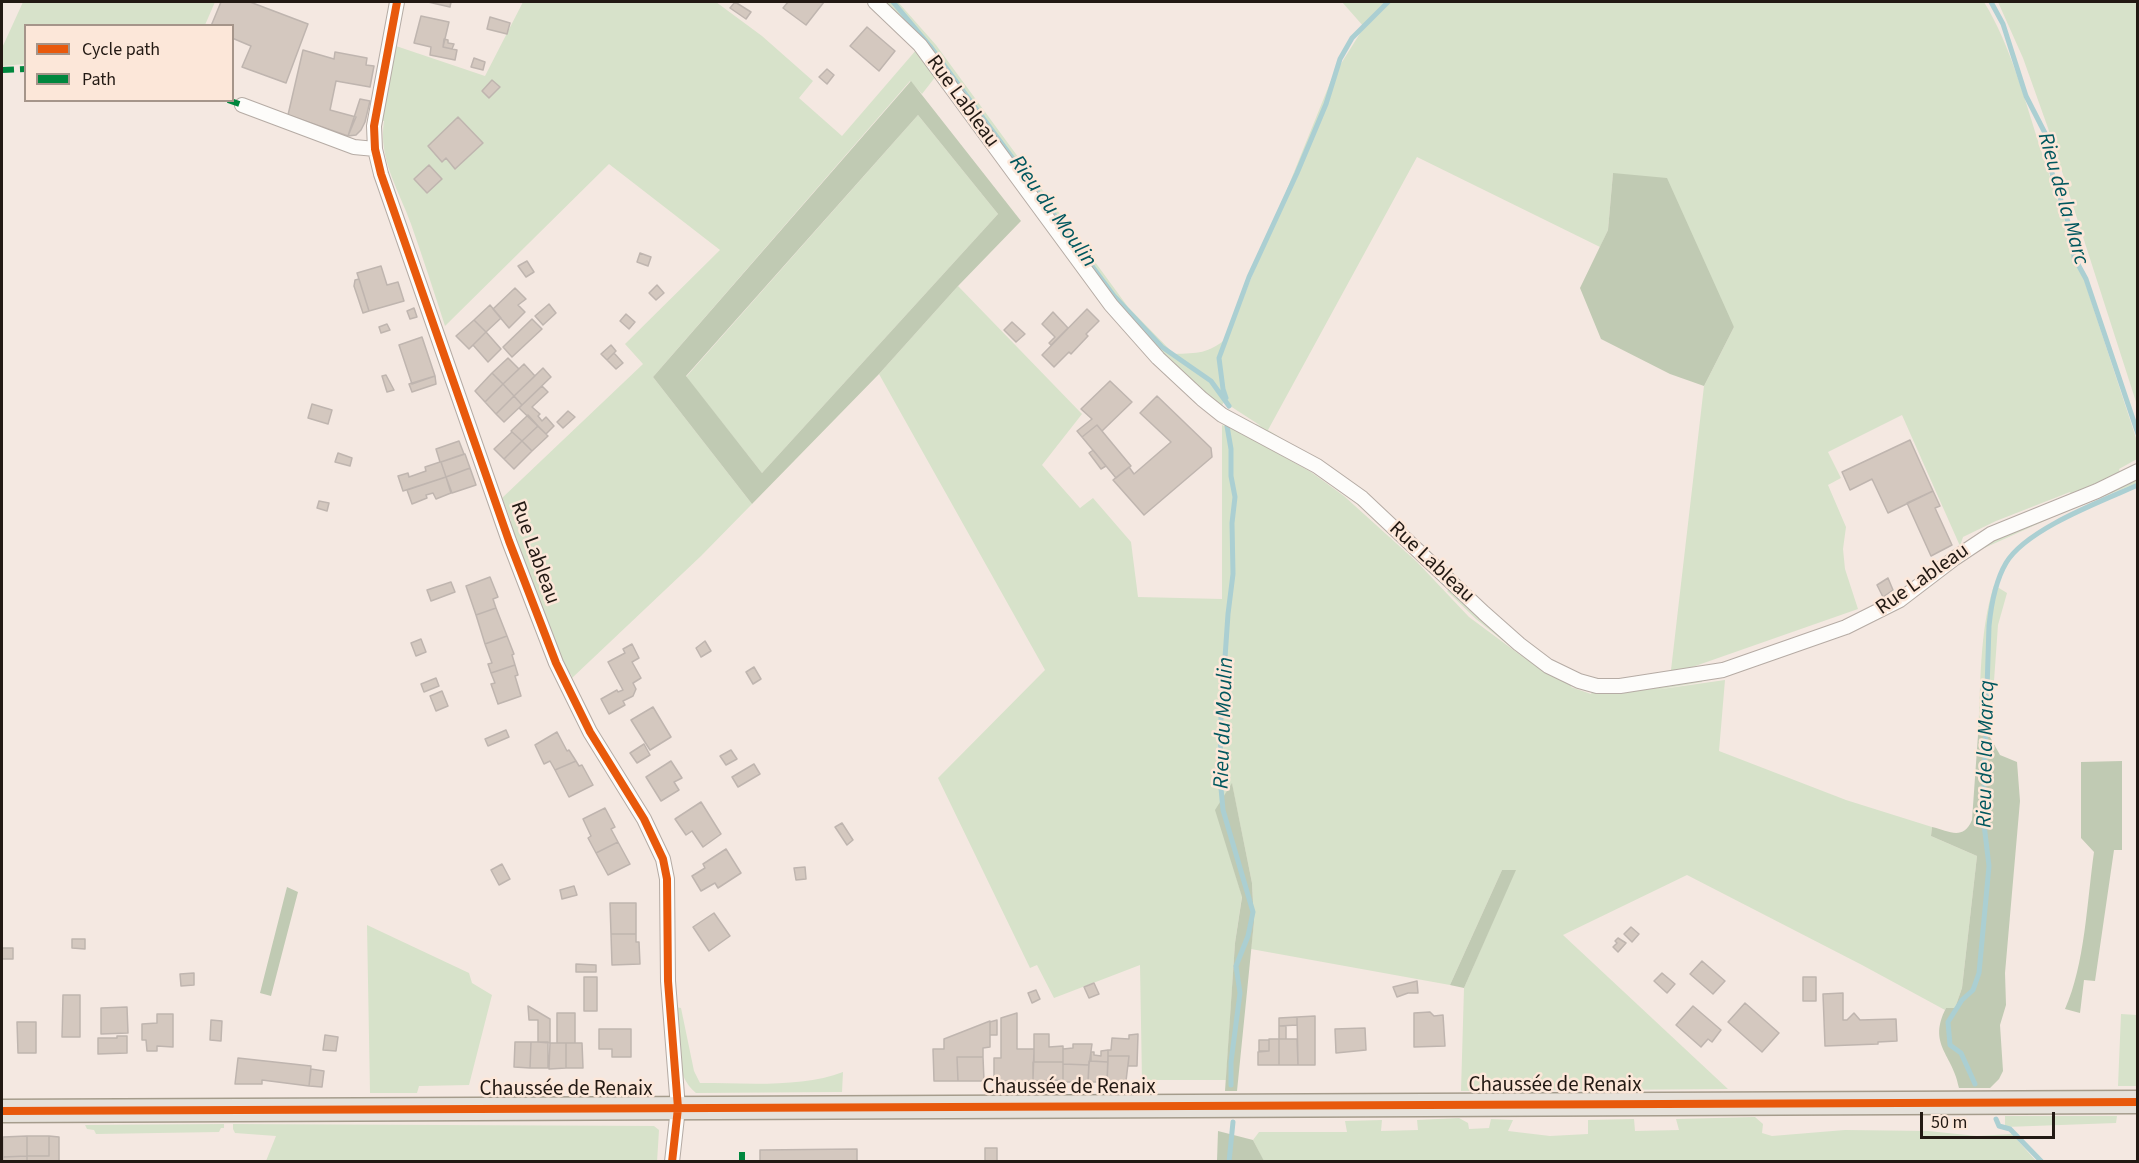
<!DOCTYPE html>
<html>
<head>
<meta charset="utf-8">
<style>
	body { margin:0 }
	#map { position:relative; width:2139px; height:1163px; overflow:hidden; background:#f4e8e1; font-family:"Source Sans 3",sans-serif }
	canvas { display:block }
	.frame { position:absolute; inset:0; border:3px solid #221913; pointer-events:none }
	.legend { position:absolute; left:24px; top:24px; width:210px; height:78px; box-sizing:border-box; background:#fce7d9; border:2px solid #a5958a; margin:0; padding:8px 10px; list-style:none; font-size:18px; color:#221913 }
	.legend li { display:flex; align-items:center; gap:12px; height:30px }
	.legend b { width:30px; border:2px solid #a5958a }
	.scale { position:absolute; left:1920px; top:1112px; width:135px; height:27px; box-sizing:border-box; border:3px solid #221913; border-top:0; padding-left:8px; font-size:18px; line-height:21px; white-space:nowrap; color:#221913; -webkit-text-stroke:4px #fce7d9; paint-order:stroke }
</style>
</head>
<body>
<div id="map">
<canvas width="2139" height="1163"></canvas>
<div class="frame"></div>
<ul class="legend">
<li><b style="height:8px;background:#e8590c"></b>Cycle path</li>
<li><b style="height:8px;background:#00873e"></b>Path</li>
</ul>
<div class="scale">50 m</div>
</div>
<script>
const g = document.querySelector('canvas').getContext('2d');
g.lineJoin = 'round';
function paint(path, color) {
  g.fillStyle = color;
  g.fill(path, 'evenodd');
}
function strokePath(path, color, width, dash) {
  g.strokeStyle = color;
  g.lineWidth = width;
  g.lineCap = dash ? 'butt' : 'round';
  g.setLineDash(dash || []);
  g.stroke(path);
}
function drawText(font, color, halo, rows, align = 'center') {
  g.font = font + ' "Source Sans 3",sans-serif';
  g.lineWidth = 5;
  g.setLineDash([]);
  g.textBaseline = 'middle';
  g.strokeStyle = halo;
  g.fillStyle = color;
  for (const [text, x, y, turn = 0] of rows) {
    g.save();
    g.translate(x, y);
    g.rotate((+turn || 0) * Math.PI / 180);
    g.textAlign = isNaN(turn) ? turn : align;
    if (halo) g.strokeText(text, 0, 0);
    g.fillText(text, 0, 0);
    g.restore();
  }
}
const green = new Path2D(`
	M 23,2 L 215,2 L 205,25 L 26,26 L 25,64 L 2,66 L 2,48 Z
	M 523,2 L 716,2 L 762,36 L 813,81 L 799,98 L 842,136 L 917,49 L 936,76 L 922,94 L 910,81 L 653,377 L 752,504 L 701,556 L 572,678 L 571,674 L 566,675 L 508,523 L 511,521 L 502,498 L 643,364 L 625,344 L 720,250 L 609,164 L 445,326 C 434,292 423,258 411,224 C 399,190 378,159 384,121 L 382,121 L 396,46 L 485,76 Z
	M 883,2 L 898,2 L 936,45 L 1128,307 L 1174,354 C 1198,353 1208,354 1227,338 L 1332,78 L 1364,27 L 1342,2 L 1984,2 C 2011,46 2025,101 2041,150 C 2074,247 2105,344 2137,441 L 2137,459 L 2119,469 L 2121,475 L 2071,497 L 2070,492 L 1996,521 L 1963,537 L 1960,546 L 1902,415 L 1828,452 L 1841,478 L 1828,485 L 1846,527 L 1843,549 L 1845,569 L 1858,609 L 1681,671 L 1671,670 L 1704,386 L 1734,327 L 1613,173 L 1608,230 L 1600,247 L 1417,157 L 1268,430 L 1332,469 L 1254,426 L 1256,424 L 1261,426 L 1224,402 L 1220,409 L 1129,322 Z
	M 1998,2 L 2137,2 L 2137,405 L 2048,128 L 2023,58 Z
	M 918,115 L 998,214 L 762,473 L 686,377 Z
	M 958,286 L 1082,414 L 1042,465 L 1080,508 L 1093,498 L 1131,542 L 1138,597 L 1222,599 L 1222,425 L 1232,428 L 1311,472 L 1344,496 L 1417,562 L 1469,617 L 1527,660 L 1476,619 L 1447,591 L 1450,589 L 1573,682 L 1571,687 L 1591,694 L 1594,688 L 1701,677 L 1702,682 L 1655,690 L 1725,680 L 1719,751 L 1846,800 L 1932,827 L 1931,836 L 1977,856 L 1962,988 L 1955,1008 L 1946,1008 L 1945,1010 L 1862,965 L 1687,875 L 1563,935 L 1728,1089 L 1461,1091 L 1464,988 L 1515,870 L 1502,870 L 1450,985 L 1251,949 L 1254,922 L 1252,883 L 1232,784 L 1216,810 L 1242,896 L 1235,943 L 1226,1080 L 1142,1080 L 1140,965 L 1054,998 L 1037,965 L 1030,968 L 938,778 L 1045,670 L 879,374 Z
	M 2137,476 L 2137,483 L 2051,518 L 1982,549 L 1981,543 Z
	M 1994,585 L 2007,593 L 1998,625 L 1990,737 L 1978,735 C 1981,686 1979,632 1994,585 Z
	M 367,925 L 469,973 L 472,983 L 492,995 L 469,1085 L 419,1086 L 417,1093 L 370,1093 Z
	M 675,1007 L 681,1008 L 694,1071 L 700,1083 C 744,1083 803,1088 843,1072 L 842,1092 L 696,1093 C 673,1075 677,1034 675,1007 Z
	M 2121,1014 L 2137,1015 L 2137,1086 L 2118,1086 Z
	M 2005,1116 L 2117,1116 L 2116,1123 L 2005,1127 Z
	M 1755,1117 L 1763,1124 L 1762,1133 L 1772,1136 L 1845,1130 L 1928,1131 L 1977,1136 L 2012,1134 L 2036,1161 L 1264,1162 L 1253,1140 L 1259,1132 L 1347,1132 L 1345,1121 L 1382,1120 L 1381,1131 L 1418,1130 L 1417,1120 L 1459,1118 L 1468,1123 L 1469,1129 L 1489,1128 L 1491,1119 L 1513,1120 L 1508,1131 L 1550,1136 L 1588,1134 L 1588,1120 L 1634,1119 L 1635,1131 L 1679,1130 L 1676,1119 Z
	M 224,1124 L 224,1128 L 221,1128 L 219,1132 L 96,1134 L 94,1130 L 87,1129 L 85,1125 Z
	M 233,1124 L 654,1126 L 659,1130 L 657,1162 L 266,1161 L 276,1136 L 235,1133 L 233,1129 Z`);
const forest = new Path2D(`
	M 911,81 L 1021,221 L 958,286 L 879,374 L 752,504 L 653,377 ZM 918,115 L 998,214 L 762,473 L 686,376 Z
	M 1613,173 L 1667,178 L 1734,327 L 1704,386 L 1670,374 L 1601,339 L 1580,288 L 1608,230 Z
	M 1978,735 L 1990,737 L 2000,755 L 2017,762 L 2020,801 L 2005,973 L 2006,1005 L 2000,1025 L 2003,1071 L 1999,1079 L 1990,1088 L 1959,1088 C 1953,1054 1927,1045 1946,1008 L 1955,1008 L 1962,988 L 1977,856 L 1931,836 L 1932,827 C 1949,831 1963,841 1972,820 Z
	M 2122,761 L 2122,850 L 2114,850 L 2095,981 L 2084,980 L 2080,1013 L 2065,1009 C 2085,965 2087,901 2094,852 L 2081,838 L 2081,762 Z
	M 1232,783 L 1252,883 L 1254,922 L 1237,1091 L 1225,1091 L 1235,943 L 1242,897 L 1215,810 Z
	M 1502,870 L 1516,870 L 1464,988 L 1450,985 Z
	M 287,887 L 298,892 L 271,996 L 260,993 Z
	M 1218,1131 L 1253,1140 L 1264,1161 L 1217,1161 Z`);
const stream = new Path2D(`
	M 893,2 L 930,46 L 1114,296 L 1162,347 L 1211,381 L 1229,406
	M 1991,2 L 2003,24 L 2026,96 L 2047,137 L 2052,173 L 2070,228 L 2074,257 L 2086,279 L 2138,434
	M 1226,398 L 1223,389 L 1219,358 L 1249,277 L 1297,173 L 1326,104 L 1340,59 L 1352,38 L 1388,2
	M 1227,426 L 1231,449 L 1231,476 L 1235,497 L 1232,523 L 1233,574 L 1228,614 L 1221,716 L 1220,777 L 1223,810 L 1253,912 L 1248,936 L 1236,966 L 1240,993 L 1231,1062 L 1231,1085
	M 1975,1084 L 1961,1053 L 1950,1045 L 1948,1022 L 1962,1000 L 1973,990 L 1979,973 L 1989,866 L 1983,816 L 1989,626 C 1991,606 1996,580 2006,563 C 2026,529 2102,501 2138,485
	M 1996,1119 L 1999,1126 L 2010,1129 L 2042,1162
	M 1229,1162 L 1233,1122`);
const building = new Path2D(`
	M 221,2 L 250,2 L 308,24 L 286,83 L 242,67 L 251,46 L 232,38 L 232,26 L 211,26 Z
	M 428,2 L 451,2 L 450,7 Z
	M 735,2 L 751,12 L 746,19 L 730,8 Z
	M 788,2 L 824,2 L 806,25 L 783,8 Z
	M 421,16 L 449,22 L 443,47 L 457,50 L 455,60 L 430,55 L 431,47 L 414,43 Z
	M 490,17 L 510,23 L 507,34 L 487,29 Z
	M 867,27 L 895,51 L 879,71 L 850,46 Z
	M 444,39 L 448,40 L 448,43 L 454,44 L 452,49 L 443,47 Z
	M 303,50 L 334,59 L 335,52 L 367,58 L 366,65 L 374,66 L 370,87 L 336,81 L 330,110 L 356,117 L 348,136 L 288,115 Z
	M 474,58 L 485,62 L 483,70 L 471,67 Z
	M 827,69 L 834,75 L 827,84 L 819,77 Z
	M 492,80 L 500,87 L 489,98 L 482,91 Z
	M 360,99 L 370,101 L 365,122 L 361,130 L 356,135 L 348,136 Z
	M 458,117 L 483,143 L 455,169 L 446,158 L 442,162 L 428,146 Z
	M 429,165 L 442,179 L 427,193 L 414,179 Z
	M 640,253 L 651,257 L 648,266 L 637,262 Z
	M 527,261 L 534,272 L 526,277 L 518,266 Z
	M 381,266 L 387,285 L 398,282 L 404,301 L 369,311 L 357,273 Z
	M 359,279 L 369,311 L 363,313 L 354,286 L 355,280 Z
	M 657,285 L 664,293 L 656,300 L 649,293 Z
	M 515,288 L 526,299 L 518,305 L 525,312 L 509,328 L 493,309 Z
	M 549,304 L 556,313 L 543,325 L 535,316 Z
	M 490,305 L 501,318 L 486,332 L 474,320 Z
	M 414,308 L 417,317 L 410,319 L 407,311 Z
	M 1087,309 L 1099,321 L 1086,334 L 1088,336 L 1071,354 L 1069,352 L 1054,367 L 1042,355 Z
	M 1053,312 L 1068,328 L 1051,345 L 1049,343 L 1055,337 L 1042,324 Z
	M 626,314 L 635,322 L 629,329 L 620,321 Z
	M 532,319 L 542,329 L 512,357 L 503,347 Z
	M 474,320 L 486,332 L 469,349 L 456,336 Z
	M 1012,322 L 1025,334 L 1016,342 L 1004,330 Z
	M 387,324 L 390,330 L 381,333 L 379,327 Z
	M 486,332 L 501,349 L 488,362 L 473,345 Z
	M 422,337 L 435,376 L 412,384 L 399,345 Z
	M 611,345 L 616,351 L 607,360 L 601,354 Z
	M 614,353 L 623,363 L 616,369 L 607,360 Z
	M 508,358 L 519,369 L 503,384 L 492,373 Z
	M 524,364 L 535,376 L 514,396 L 503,384 Z
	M 543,368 L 551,377 L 522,405 L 514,396 Z
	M 492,373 L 503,384 L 485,402 L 475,391 Z
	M 386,375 L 394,390 L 387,392 L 382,376 Z
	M 435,376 L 436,384 L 412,392 L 409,384 Z
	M 1110,381 L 1132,402 L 1102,431 L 1097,425 L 1082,437 L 1077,431 L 1092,419 L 1081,409 Z
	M 503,384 L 514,396 L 496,414 L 485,402 Z
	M 542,386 L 548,392 L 532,407 L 540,414 L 538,416 L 542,421 L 546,417 L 554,426 L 546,434 L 519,408 Z
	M 514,396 L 522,405 L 504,422 L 496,414 Z
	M 1157,396 L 1211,448 L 1212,457 L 1144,515 L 1113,480 L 1129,467 L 1134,474 L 1171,442 L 1140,413 Z
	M 312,404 L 332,410 L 328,424 L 308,418 Z
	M 568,411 L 575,417 L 563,428 L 557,422 Z
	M 528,415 L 538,426 L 522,441 L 511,431 Z
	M 1097,425 L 1131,466 L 1116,478 L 1082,437 Z
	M 538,426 L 548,436 L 532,451 L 522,441 Z
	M 512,432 L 522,441 L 504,459 L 494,449 Z
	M 1910,440 L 1933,491 L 1888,513 L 1872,479 L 1850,490 L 1842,472 Z
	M 459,441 L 464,454 L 441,462 L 446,477 L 403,491 L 398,476 L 408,473 L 409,477 L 426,471 L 425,467 L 440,462 L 436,449 Z
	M 522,441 L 532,451 L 514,469 L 504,459 Z
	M 1093,450 L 1106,466 L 1101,469 L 1089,453 Z
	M 338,453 L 352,458 L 350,466 L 335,462 Z
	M 465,454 L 470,468 L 446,477 L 441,462 Z
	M 470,468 L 476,485 L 452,493 L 446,477 Z
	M 446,477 L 451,493 L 436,499 L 433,493 L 426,495 L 427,498 L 412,504 L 407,490 Z
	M 1933,491 L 1940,506 L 1935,508 L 1952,545 L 1931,556 L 1907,503 Z
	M 319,501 L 329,503 L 327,511 L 317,508 Z
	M 490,577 L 498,597 L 493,599 L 496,608 L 476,615 L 466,586 Z
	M 1888,578 L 1893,590 L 1883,597 L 1877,585 Z
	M 451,582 L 455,592 L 431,601 L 427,590 Z
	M 496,608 L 507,636 L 485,644 L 476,615 Z
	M 507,636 L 514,654 L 512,655 L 515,665 L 491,673 L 488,664 L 492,663 L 485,644 Z
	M 421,639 L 426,652 L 416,656 L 411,643 Z
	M 705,641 L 711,651 L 701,657 L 696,648 Z
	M 632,644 L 639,658 L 632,662 L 641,678 L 633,683 L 636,689 L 633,696 L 623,701 L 625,705 L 609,714 L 601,699 L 617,690 L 618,692 L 623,690 L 608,662 L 625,653 L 623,649 Z
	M 515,665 L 518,675 L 515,676 L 521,696 L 498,704 L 491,684 L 495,683 L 491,673 Z
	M 754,667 L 761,679 L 753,684 L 746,672 Z
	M 436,678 L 439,686 L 424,692 L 421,684 Z
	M 442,691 L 448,706 L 436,711 L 430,696 Z
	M 653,707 L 671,737 L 650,750 L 631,720 Z
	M 506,730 L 509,737 L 488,746 L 485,739 Z
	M 557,732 L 567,751 L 569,750 L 576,761 L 555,770 L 550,761 L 544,764 L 535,745 Z
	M 644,744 L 650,755 L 637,763 L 630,753 Z
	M 731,750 L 737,759 L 726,765 L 720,756 Z
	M 576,761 L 579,766 L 582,765 L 593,785 L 569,797 L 555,770 Z
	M 671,761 L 682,778 L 674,782 L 679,790 L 661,801 L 646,777 Z
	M 754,764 L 760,774 L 738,787 L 732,777 Z
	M 701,802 L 721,834 L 703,847 L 692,831 L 686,835 L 675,819 Z
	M 605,808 L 615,827 L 611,829 L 618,842 L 596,853 L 588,838 L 591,836 L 583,819 Z
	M 842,823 L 853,840 L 847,845 L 835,827 Z
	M 618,842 L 630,864 L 608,875 L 596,853 Z
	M 726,849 L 741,873 L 718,888 L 715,883 L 701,891 L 692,876 L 705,868 L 703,864 Z
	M 502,864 L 510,879 L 499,885 L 491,870 Z
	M 805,867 L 806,879 L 796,880 L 794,868 Z
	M 574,886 L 577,895 L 562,899 L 560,890 Z
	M 610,903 L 636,903 L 636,934 L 611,934 Z
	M 714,913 L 730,936 L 709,951 L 693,927 Z
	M 1631,927 L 1639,934 L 1632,942 L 1624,934 Z
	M 611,934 L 636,934 L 636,942 L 639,942 L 640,964 L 612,965 Z
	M 1618,938 L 1626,943 L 1618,952 L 1613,947 L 1617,943 L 1615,941 Z
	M 72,939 L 85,939 L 85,949 L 72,948 Z
	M 2,948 L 13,948 L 13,959 L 2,959 Z
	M 1702,961 L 1725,981 L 1713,994 L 1690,974 Z
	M 576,964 L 596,965 L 596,972 L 576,972 Z
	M 194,973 L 194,985 L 181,986 L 180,974 Z
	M 1662,973 L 1675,984 L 1667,993 L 1654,981 Z
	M 584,977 L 597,977 L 597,1011 L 584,1011 Z
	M 1803,977 L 1816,977 L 1816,1001 L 1803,1001 Z
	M 1417,981 L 1418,993 L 1408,993 L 1397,997 L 1393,987 Z
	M 1094,983 L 1099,994 L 1089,998 L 1084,987 Z
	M 1036,990 L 1040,999 L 1032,1003 L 1028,993 Z
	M 1843,993 L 1843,1020 L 1847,1020 L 1854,1013 L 1860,1020 L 1896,1019 L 1897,1041 L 1878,1042 L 1878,1044 L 1825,1046 L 1823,994 Z
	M 63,995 L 80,995 L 80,1037 L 62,1037 Z
	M 1745,1003 L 1779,1033 L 1762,1052 L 1728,1022 Z
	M 528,1006 L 550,1019 L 550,1043 L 538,1042 L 538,1020 L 529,1020 Z
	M 1693,1006 L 1721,1030 L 1712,1042 L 1708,1039 L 1701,1047 L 1676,1025 Z
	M 127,1007 L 128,1033 L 101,1034 L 101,1008 Z
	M 1430,1012 L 1434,1016 L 1443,1015 L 1445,1046 L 1414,1047 L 1414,1013 Z
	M 557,1013 L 575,1013 L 575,1043 L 557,1043 Z
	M 1017,1013 L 1017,1049 L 1034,1049 L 1033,1081 L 994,1081 L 994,1058 L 1001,1058 L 1001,1018 Z
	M 157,1014 L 173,1014 L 173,1047 L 157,1046 L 157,1051 L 147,1051 L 146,1040 L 142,1040 L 142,1024 L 157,1023 Z
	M 1315,1016 L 1315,1065 L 1298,1065 L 1297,1017 Z
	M 1297,1017 L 1297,1025 L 1279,1026 L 1279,1018 Z
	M 211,1020 L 222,1021 L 221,1041 L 210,1040 Z
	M 997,1020 L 997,1035 L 990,1035 L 990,1022 Z
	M 990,1021 L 990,1047 L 983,1048 L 983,1057 L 957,1057 L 958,1081 L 934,1081 L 933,1049 L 944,1049 L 944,1039 Z
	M 17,1022 L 36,1022 L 36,1053 L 18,1053 Z
	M 1279,1026 L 1286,1026 L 1286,1039 L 1279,1039 Z
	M 1365,1028 L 1366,1050 L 1336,1053 L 1335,1029 Z
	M 599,1029 L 631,1029 L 631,1057 L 612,1057 L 612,1049 L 599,1049 Z
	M 1034,1034 L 1049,1034 L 1049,1047 L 1063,1046 L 1063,1062 L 1034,1062 Z
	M 1138,1034 L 1137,1066 L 1128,1066 L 1129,1056 L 1108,1056 L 1108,1050 L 1111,1050 L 1112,1038 L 1129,1039 L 1129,1035 Z
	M 325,1035 L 338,1037 L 336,1051 L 323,1050 Z
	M 117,1036 L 127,1036 L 127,1053 L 98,1054 L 98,1038 L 117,1038 Z
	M 1269,1039 L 1279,1039 L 1279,1065 L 1258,1065 L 1258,1052 L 1269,1051 Z
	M 1279,1039 L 1297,1039 L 1298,1065 L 1279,1065 Z
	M 1259,1040 L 1269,1040 L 1269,1051 L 1259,1051 Z
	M 515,1042 L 531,1042 L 530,1068 L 514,1067 Z
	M 531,1042 L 548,1042 L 548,1068 L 530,1068 Z
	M 550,1043 L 566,1043 L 566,1068 L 549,1069 Z
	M 566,1043 L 582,1043 L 583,1068 L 566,1068 Z
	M 1073,1044 L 1092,1044 L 1089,1065 L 1063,1064 L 1063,1049 L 1073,1048 Z
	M 1108,1050 L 1108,1062 L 1091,1061 L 1091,1052 L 1094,1052 L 1094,1055 L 1101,1056 L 1101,1051 Z
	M 1108,1056 L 1129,1056 L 1126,1081 L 1107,1082 Z
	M 957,1057 L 983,1057 L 984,1081 L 958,1081 Z
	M 238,1058 L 311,1066 L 309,1086 L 262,1080 L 262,1084 L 235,1084 Z
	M 1089,1061 L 1108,1062 L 1107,1082 L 1088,1082 Z
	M 1033,1062 L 1063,1062 L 1063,1080 L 1033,1081 Z
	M 1063,1064 L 1089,1065 L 1088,1082 L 1063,1082 Z
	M 311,1069 L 324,1071 L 322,1087 L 309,1086 Z
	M 27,1136 L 49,1136 L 49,1156 L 27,1156 Z
	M 27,1136 L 27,1156 L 3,1157 L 3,1137 Z
	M 49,1136 L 59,1137 L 59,1162 L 27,1162 L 27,1156 L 49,1156 Z
	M 985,1148 L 997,1148 L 997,1162 L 985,1162 Z
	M 857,1149 L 857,1162 L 760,1162 L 760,1150 Z
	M 27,1156 L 27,1162 L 3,1162 L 3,1157 Z`);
const minor = new Path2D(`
	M 397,2 L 374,126 L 375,149 L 381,174 L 509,541 L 556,663 L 590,732 L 644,819 L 663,859 L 667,879 L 668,981 L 678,1108 L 672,1162
	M 875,2 L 920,45 L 1111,305 L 1158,358 L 1202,399 L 1222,415 L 1317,466 L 1362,498 L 1484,613 L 1519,644 L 1548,666 L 1579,681 L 1597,686 L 1620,686 L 1723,670 L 1846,627 L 1900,600 L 1955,558 L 1991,534 L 2097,491 L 2138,471
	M 242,105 L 354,147 L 375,149`);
const primary = new Path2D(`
	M 2,1111 L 2138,1102`);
const quiet = new Path2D(`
	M 2,70 L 26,69
	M 228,100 L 242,105
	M 742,1152 L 742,1162`);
const cycleway = new Path2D(`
	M 397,2 L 374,126 L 375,149 L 381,174 L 509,541 L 556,663 L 590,732 L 644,819 L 663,859 L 667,879 L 668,981 L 678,1108 L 672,1162
	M 2,1111 L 2138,1102`);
const streetNames = [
	["Rue Lableau",962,102,54],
	["Rue Lableau",534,553,70],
	["Rue Lableau",1431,563,43],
	["Rue Lableau",1923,580,-35],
	["Chaussée de Renaix",1555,1086],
	["Chaussée de Renaix",1069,1088],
	["Chaussée de Renaix",566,1090]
];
const waterNames = [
	["Rieu de la Marc",2062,199,74],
	["Rieu du Moulin",1052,212,54],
	["Rieu du Moulin",1225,723,-88],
	["Rieu de la Marcq",1987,754,-89]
];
paint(green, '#d7e2ca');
paint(forest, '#c0cab3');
strokePath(stream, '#abcfd2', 5);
paint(building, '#d4c8bf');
strokePath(building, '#bfb5af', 1.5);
strokePath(minor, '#b5aba4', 16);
strokePath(primary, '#a59c8c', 25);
strokePath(minor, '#fdfcfa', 14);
strokePath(primary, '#e6e1da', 22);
strokePath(quiet, '#00873e', 6, [12, 6]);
strokePath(cycleway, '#e8590c', 8);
drawText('21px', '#221913', '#fce7d9', streetNames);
drawText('italic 22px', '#01575e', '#fce7d9', waterNames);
</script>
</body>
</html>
